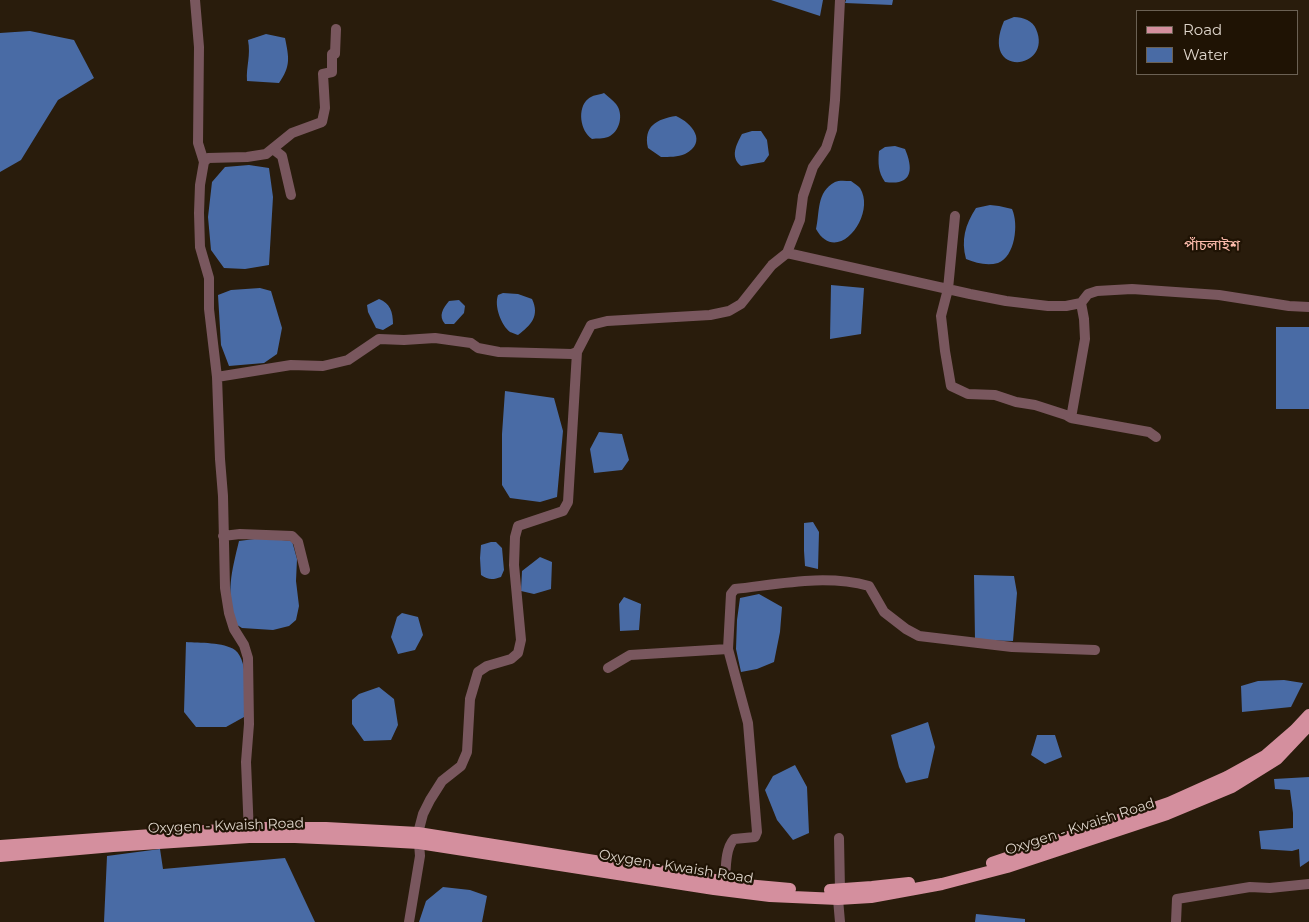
<!DOCTYPE html>
<html>
<head>
<meta charset="utf-8">
<style>
	body { margin:0 }
	#map { position:relative; width:1309px; height:922px; overflow:hidden; background:#291c0c; font-family:Montserrat,sans-serif }
	canvas { display:block }
	.legend { position:absolute; left:1136px; top:10px; width:162px; height:65px; box-sizing:border-box; background:#1f1304; border:1px solid #6b6154; margin:0; padding:6px 9px; list-style:none; font-size:15px; color:#ded5cb }
	.legend li { display:flex; align-items:center; gap:10px; height:25px }
	.legend b { width:25px; border:1px solid #6b6154 }
</style>
</head>
<body>
<div id="map">
<canvas width="1309" height="922"></canvas>
<ul class="legend">
<li><b style="height:6px;background:#d48f9e"></b>Road</li>
<li><b style="height:14px;background:#496ba5"></b>Water</li>
</ul>
</div>
<script>
const g = document.querySelector('canvas').getContext('2d');
g.lineJoin = 'round';
function paint(path, color) {
  g.fillStyle = color;
  g.fill(path, 'evenodd');
}
function strokePath(path, color, width, dash) {
  g.strokeStyle = color;
  g.lineWidth = width;
  g.lineCap = dash ? 'butt' : 'round';
  g.setLineDash(dash || []);
  g.stroke(path);
}
function drawText(font, color, halo, rows, align = 'center') {
  g.font = font + ' Montserrat,"Noto Sans Bengali",sans-serif';
  g.lineWidth = 4.5;
  g.setLineDash([]);
  g.textBaseline = 'middle';
  g.strokeStyle = halo;
  g.fillStyle = color;
  for (const [text, x, y, turn = 0] of rows) {
    g.save();
    g.translate(x, y);
    g.rotate((+turn || 0) * Math.PI / 180);
    g.textAlign = isNaN(turn) ? turn : align;
    if (halo) g.strokeText(text, 0, 0);
    g.fillText(text, 0, 0);
    g.restore();
  }
}
const water = new Path2D(`
	M 771,0 L 823,0 L 820,16 Z
	M 846,0 L 893,0 L 892,5 L 845,3 Z
	M 1014,17 C 1023,17 1033,21 1036,29 C 1054,70 979,79 1004,21 Z
	M 30,31 L 74,40 L 94,78 L 58,100 L 21,160 L 0,172 L 0,33 Z
	M 266,34 L 285,38 C 289,58 291,66 279,83 L 247,81 C 246,66 251,56 248,40 Z
	M 604,93 C 608,97 613,100 616,104 C 624,114 620,132 608,137 C 603,139 597,138 592,139 C 580,131 577,108 588,99 C 592,95 599,95 604,93 Z
	M 676,116 C 692,123 708,142 685,154 C 678,157 669,157 661,157 L 648,148 C 643,126 657,119 676,116 Z
	M 752,131 L 761,131 L 767,140 L 769,155 L 764,162 L 741,166 C 730,157 736,145 742,134 Z
	M 895,146 L 905,149 C 914,170 912,186 885,182 C 878,172 878,163 879,151 L 885,147 Z
	M 249,165 L 269,168 L 273,197 L 269,265 L 245,269 L 224,268 L 211,250 L 208,217 L 212,182 L 225,167 Z
	M 851,181 C 854,183 858,186 860,188 C 877,215 837,267 816,229 C 820,213 816,192 835,182 C 839,180 846,181 851,181 Z
	M 990,205 L 999,206 L 1012,209 C 1019,224 1015,257 998,263 C 987,266 976,263 966,259 C 961,240 965,225 976,208 Z
	M 831,285 L 864,288 L 861,334 L 830,339 Z
	M 260,288 L 271,291 L 282,328 L 277,354 L 264,363 L 229,366 L 221,345 L 218,295 L 231,290 Z
	M 503,293 L 518,294 L 532,299 C 540,316 531,325 518,335 C 517,335 511,332 510,332 C 501,325 494,306 498,295 Z
	M 379,299 C 390,303 393,312 393,324 L 383,330 L 376,328 L 368,312 L 367,305 Z
	M 459,300 L 465,306 L 464,313 L 454,324 L 445,324 C 438,316 443,308 449,301 Z
	M 1276,327 L 1309,327 L 1309,409 L 1276,409 Z
	M 505,391 L 554,398 L 563,431 L 557,497 L 540,502 L 510,498 L 502,485 L 502,434 Z
	M 599,432 L 622,434 L 629,460 L 622,470 L 594,473 L 590,449 Z
	M 813,522 L 819,532 L 818,569 L 805,566 L 804,551 L 804,523 Z
	M 262,538 L 292,541 L 297,559 L 296,581 L 299,606 L 296,620 L 289,626 L 273,630 L 242,628 L 234,623 C 227,589 231,574 239,541 Z
	M 491,542 L 496,542 L 502,548 L 504,570 L 501,577 C 493,580 488,580 481,575 L 480,558 L 481,545 Z
	M 540,557 L 552,562 L 551,589 L 534,594 L 521,591 L 522,571 Z
	M 974,575 L 1014,576 L 1017,593 L 1013,641 L 975,640 Z
	M 759,594 L 782,607 L 780,632 L 774,662 L 757,669 L 741,672 L 736,649 L 737,620 L 740,598 Z
	M 624,597 L 641,604 L 639,630 L 620,631 L 619,604 Z
	M 402,613 L 418,617 L 423,635 L 415,650 L 398,654 L 391,637 L 397,617 Z
	M 186,642 C 199,643 224,642 235,650 C 250,662 244,700 244,717 L 226,727 L 196,727 L 184,712 Z
	M 1284,680 L 1303,683 L 1291,707 L 1242,712 L 1241,686 L 1258,681 Z
	M 379,687 L 394,699 L 398,725 L 391,740 L 364,741 L 352,724 L 352,700 L 359,694 Z
	M 928,722 L 935,747 L 928,778 L 906,783 L 899,767 L 891,735 Z
	M 1037,735 L 1055,735 L 1062,757 L 1045,764 L 1031,755 Z
	M 795,765 L 807,787 L 809,833 L 793,840 L 777,820 L 765,790 L 773,776 Z
	M 1309,777 L 1309,861 L 1300,867 L 1299,849 L 1292,851 L 1261,849 L 1259,831 L 1293,828 L 1293,813 L 1290,790 L 1275,789 L 1274,779 Z
	M 160,849 L 163,869 L 285,858 L 315,922 L 104,922 L 107,856 Z
	M 443,887 L 470,890 L 487,896 L 482,922 L 419,922 L 426,901 Z
	M 976,914 L 1025,919 L 1025,922 L 975,922 Z`);
const minor = new Path2D(`
	M 195,0 L 199,47 L 198,143 L 204,162 L 200,185 L 199,213 L 200,247 L 209,278 L 209,309 L 217,377 L 220,459 L 223,496 L 225,588 L 229,613 L 234,629 L 244,645 L 248,658 L 249,724 L 246,762 L 249,834
	M 273,149 L 282,156 L 291,195
	M 204,162 L 208,158 L 247,157 L 266,154 L 292,133 L 322,122 L 325,108 L 323,74 L 332,72 L 332,54 L 335,54 L 336,29
	M 955,216 L 948,289 L 941,316 L 945,351 L 951,386 L 968,394 L 995,395 L 1016,402 L 1035,405 L 1066,415 L 1071,418
	M 787,253 L 970,294 L 1006,301 L 1048,306 L 1066,306 L 1081,303 L 1088,294 L 1097,291 L 1132,289 L 1219,295 L 1289,306 L 1309,307
	M 1081,303 L 1084,319 L 1085,339 L 1071,418 L 1149,432 L 1156,437
	M 217,377 L 291,365 L 323,366 L 348,360 L 379,339 L 404,340 L 435,338 L 471,343 L 478,348 L 499,352 L 572,354 L 577,352 L 591,325 L 607,321 L 710,315 L 729,311 L 741,304 L 772,265 L 787,253 L 800,220 L 803,196 L 813,167 L 826,148 L 832,130 L 835,100 L 840,0
	M 223,536 L 240,534 L 292,536 L 298,542 L 305,570
	M 608,668 L 630,655 L 728,649
	M 418,833 L 423,814 L 430,800 L 442,781 L 461,766 L 467,752 L 470,699 L 478,672 L 487,666 L 511,659 L 518,653 L 521,640 L 514,565 L 515,537 L 518,526 L 563,511 L 568,502 L 577,352
	M 839,838 L 840,890
	M 725,882 C 726,868 725,849 734,839 L 755,837 L 757,832 L 748,723 L 728,649 L 731,594 L 735,589 C 780,584 825,574 869,586 L 884,612 L 906,629 L 919,636 L 1012,647 L 1095,650
	M 838,899 L 840,922
	M 409,922 L 420,856 L 419,843
	M 1176,922 L 1177,899 L 1250,887 L 1270,888 L 1309,884`);
const major = new Path2D(`
	M 0,846 L 248,828 L 326,828 L 418,833 L 746,885 L 790,889
	M 0,856 L 113,846 L 249,837 L 295,837 L 364,840 L 419,843 L 714,889 L 770,896 L 838,899 L 871,897 L 942,884 L 1007,867 L 1167,814 L 1232,787 L 1277,759 L 1309,725
	M 992,863 L 1169,803 L 1227,777 L 1265,756 L 1295,730 L 1309,715
	M 830,890 L 872,887 L 909,883`);
const streetNames = [
	["Oxygen - Kwaish Road",226,826,-2],
	["Oxygen - Kwaish Road",1080,827,-18],
	["Oxygen - Kwaish Road",676,867,9]
];
const neighbourhoodNames = [
	["পাঁচলাইশ",1212,246]
];
paint(water, '#496ba5');
strokePath(minor, '#79575e', 10);
strokePath(major, '#d48f9e', 12);
drawText('14px', '#ded5cb', '#1f1304', streetNames);
drawText('15px', '#febcad', '#1f1304', neighbourhoodNames);
</script>
</body>
</html>
